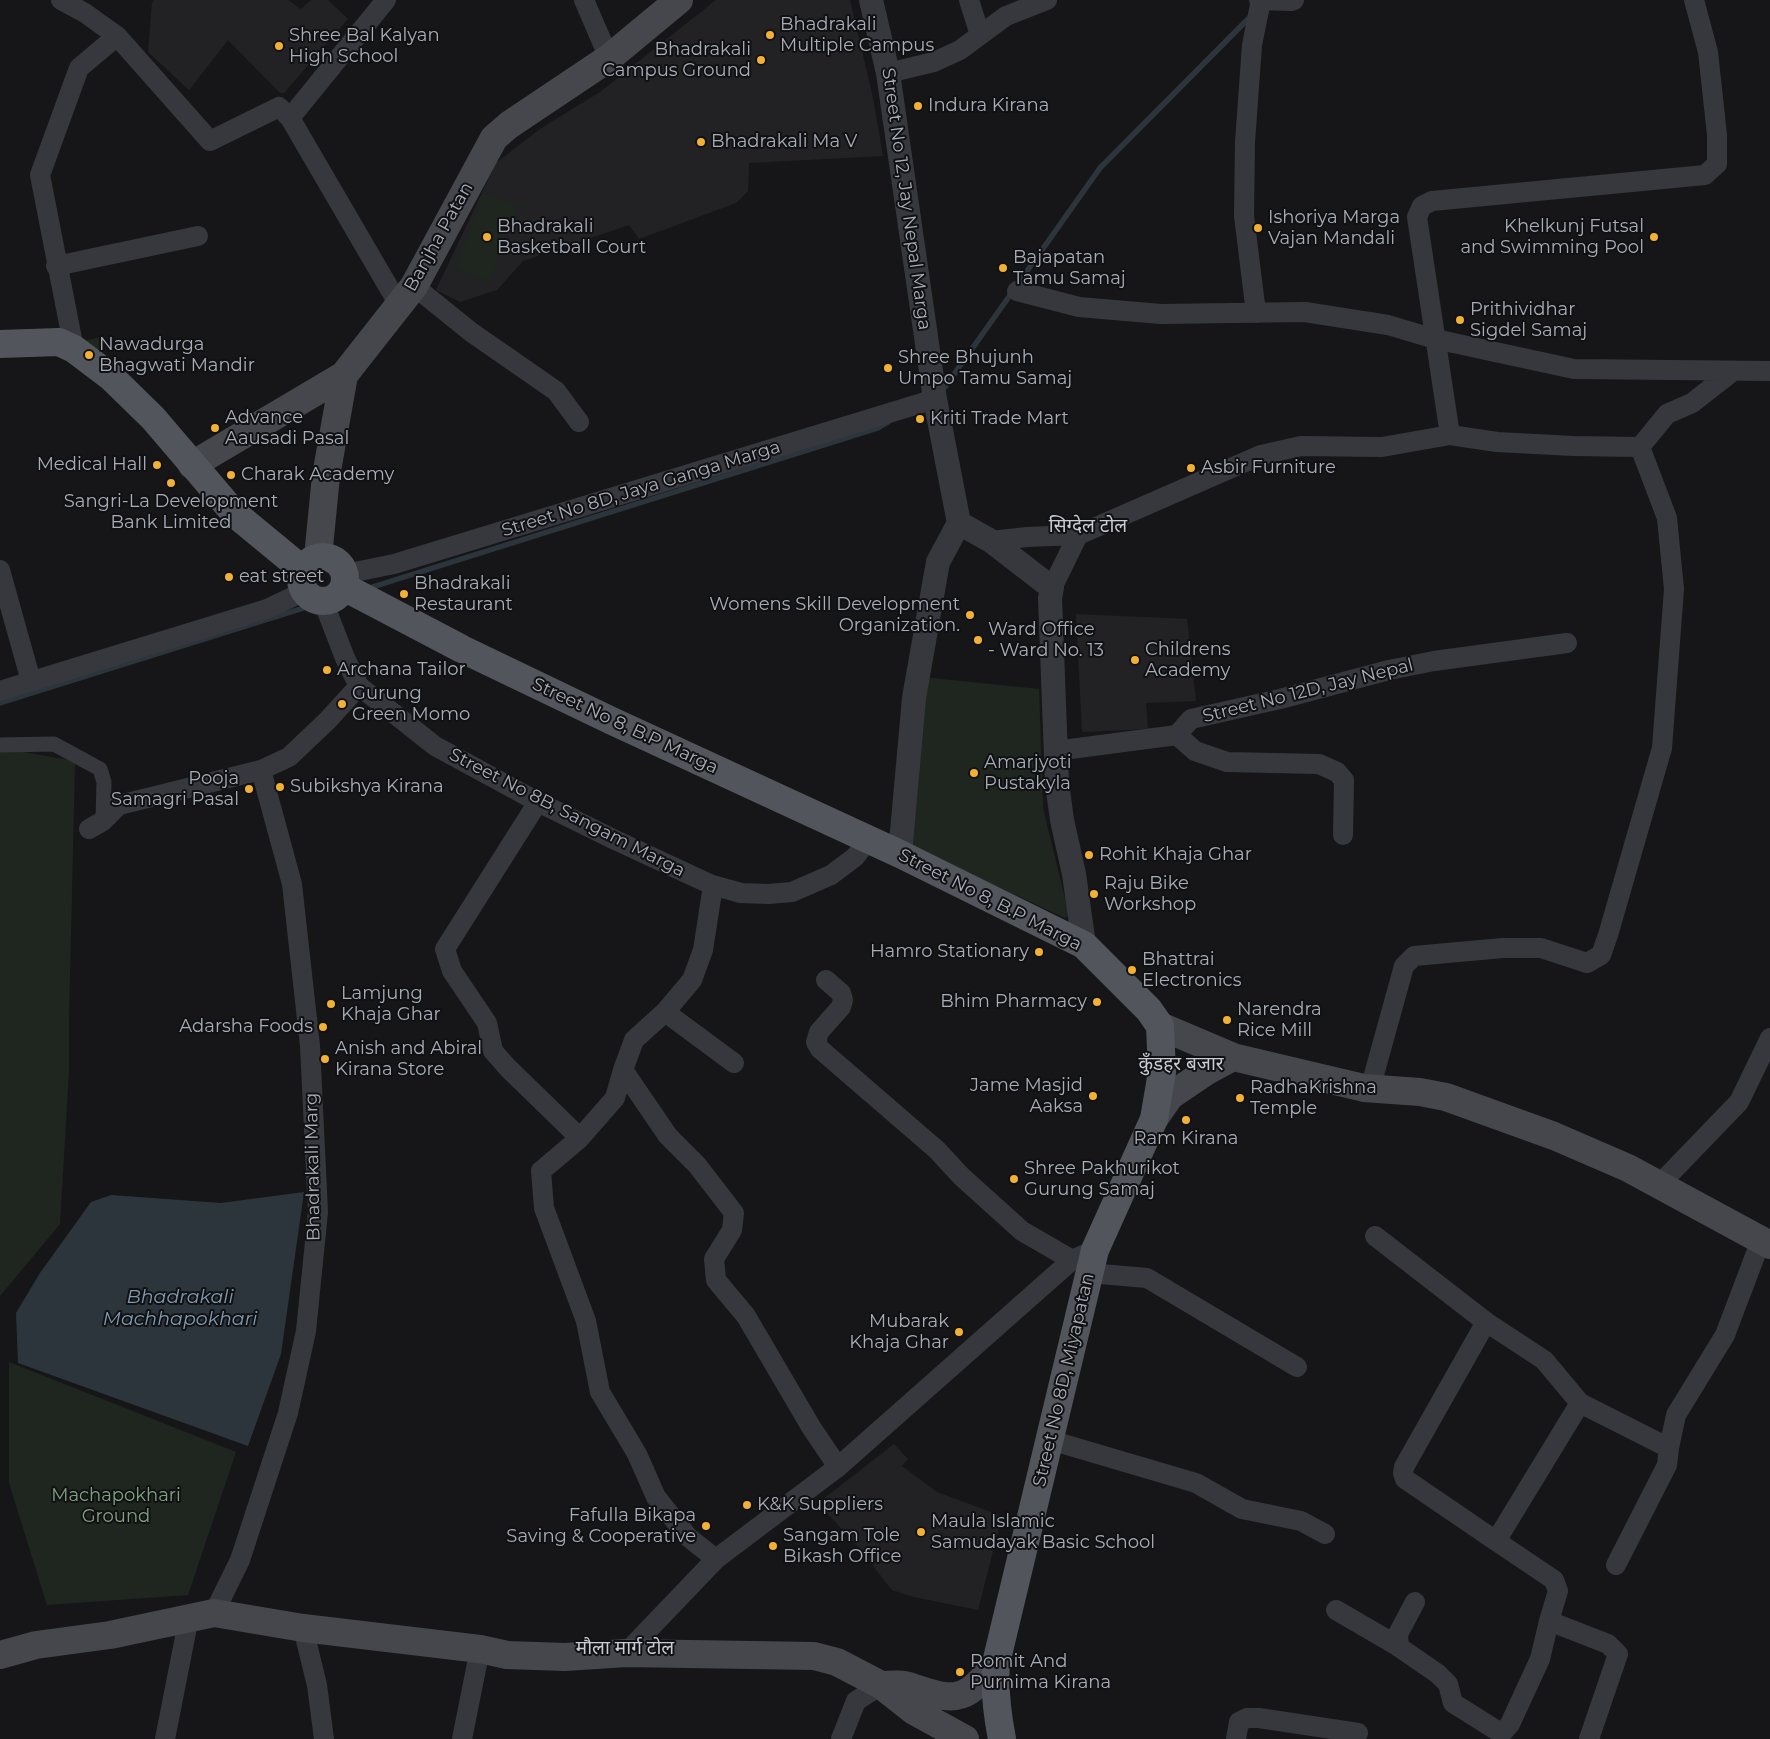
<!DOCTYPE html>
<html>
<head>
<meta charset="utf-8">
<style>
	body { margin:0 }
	canvas { display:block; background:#161618 }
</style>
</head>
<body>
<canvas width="1770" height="1739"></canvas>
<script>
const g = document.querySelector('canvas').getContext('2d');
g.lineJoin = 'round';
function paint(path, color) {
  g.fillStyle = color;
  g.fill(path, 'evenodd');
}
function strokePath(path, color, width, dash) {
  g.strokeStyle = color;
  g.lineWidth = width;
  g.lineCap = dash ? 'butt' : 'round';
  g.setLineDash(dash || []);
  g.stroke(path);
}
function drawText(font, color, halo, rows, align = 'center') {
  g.font = font + ' Montserrat,"Noto Sans Devanagari",sans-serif';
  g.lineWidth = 4;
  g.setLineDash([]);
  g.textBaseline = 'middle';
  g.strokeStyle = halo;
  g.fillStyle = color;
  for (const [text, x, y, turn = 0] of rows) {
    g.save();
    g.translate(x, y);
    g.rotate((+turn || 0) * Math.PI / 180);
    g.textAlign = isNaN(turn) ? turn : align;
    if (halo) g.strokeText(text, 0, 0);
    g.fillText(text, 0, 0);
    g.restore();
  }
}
const built = new Path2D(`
	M 154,0 L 288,0 L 301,9 L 311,0 L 328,0 L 348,19 L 284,93 L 280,93 L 228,40 L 189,90 L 148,52 L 152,3 Z
	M 716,0 L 850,0 L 873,98 L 883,156 L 749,163 L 748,191 L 736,203 L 639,239 L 629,225 L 523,261 L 497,290 L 460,302 L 436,290 L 496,163 L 540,129 L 600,92 Z
	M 1076,614 L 1187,619 L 1196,701 L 1146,703 L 1148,729 L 1082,732 Z
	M 894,1444 L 908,1459 L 902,1466 L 937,1492 L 1002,1516 L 978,1610 L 914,1597 L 892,1590 L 859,1548 L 818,1503 Z`);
const green = new Path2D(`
	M 484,193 L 518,206 L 490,281 L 456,268 Z
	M 101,337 L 103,347 L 101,361 L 79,342 Z
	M 922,677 L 1039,689 L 1043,808 L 1069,915 L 1065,918 L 921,851 L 911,848 Z
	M 0,748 L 75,761 L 69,1018 L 69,1071 L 60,1224 L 0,1296 Z
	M 9,1362 L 236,1452 L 188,1595 L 47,1605 L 9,1483 Z`);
const water = new Path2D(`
	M 304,1192 L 281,1354 L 248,1446 L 18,1363 L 16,1313 L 40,1273 L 91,1202 L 111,1195 L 221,1203 Z`);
const stream = new Path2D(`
	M 940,390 L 945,387 L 1100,168 L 1251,16
	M 366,589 L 878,428 L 888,422
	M 0,703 L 342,596`);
const pedestrian = new Path2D(`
	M 0,745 L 54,744 L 100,769 L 104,782 L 103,821`);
const minor = new Path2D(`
	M 61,0 L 85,13 L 117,36 L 210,141 L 279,107 L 290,118 L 399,305
	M 584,0 L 609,58
	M 969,0 L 980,35
	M 1259,0 L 1291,1 L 1294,0
	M 888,73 L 934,62 L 960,50 L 1006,16 L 1047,0
	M 290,118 L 386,0
	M 56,266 L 198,236
	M 414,286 L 471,332 L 556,391 L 579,422
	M 1017,291 L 1079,307 L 1161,314 L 1305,312 L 1388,325 L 1435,339 L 1574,369 L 1770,371
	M 1256,313 L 1244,216 L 1245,142 L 1252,45 L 1261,0
	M 74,349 L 40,175 L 79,68 L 117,36
	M 1450,435 L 1417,217 L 1422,206 L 1432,201 L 1705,175 L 1717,164 L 1717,135 L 1708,52 L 1694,0
	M 1640,447 L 1667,414 L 1692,403 L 1733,371
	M 991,541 L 1027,537 L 1078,535
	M 0,570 L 31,681
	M 345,574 L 394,564 L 935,399
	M 1052,588 L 1078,535 L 1261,455 L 1301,446 L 1382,447 L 1450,435 L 1497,442 L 1573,446 L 1640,447
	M 323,601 L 345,658 L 359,686 L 435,746 L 538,802 L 613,839 L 712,885 L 741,893 L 768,894 L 792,892 L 831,875 L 855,857 L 868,840
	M 0,691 L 267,609 L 305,591
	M 1177,735 L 1195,751 L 1227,762 L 1319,764 L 1337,772 L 1344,780 L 1343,835
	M 1055,751 L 1177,735 L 1191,719 L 1280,699 L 1389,670 L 1434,661 L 1567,643
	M 538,802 L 445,949 L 452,971 L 487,1023 L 493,1051 L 508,1068 L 580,1138
	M 89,829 L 103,821 L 119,805 L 261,770 L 289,757 L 327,721 L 359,686
	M 712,885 L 712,892 L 703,950 L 692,980 L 665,1012 L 634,1040 L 623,1070 L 615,1098 L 580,1138 L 541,1171 L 544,1208 L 586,1321 L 600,1392 L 637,1454 L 656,1497 L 688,1537 L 716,1559
	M 826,980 L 841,993 L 843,1000 L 841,1007 L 819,1032 L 816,1042 L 820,1049 L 937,1150 L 961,1176 L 1022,1231 L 1072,1260
	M 665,1012 L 734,1063
	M 623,1070 L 668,1136 L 697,1165 L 734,1213 L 732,1230 L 714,1259 L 716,1280 L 746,1316 L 811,1427 L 838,1467
	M 1370,1089 L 1404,966 L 1414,956 L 1503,948 L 1541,948 L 1587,963 L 1601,955 L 1608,935 L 1662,748 L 1674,589 L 1667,518 L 1640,447
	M 1659,1185 L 1739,1102 L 1770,1038
	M 1375,1236 L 1486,1322 L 1544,1360 L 1580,1403
	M 1089,1273 L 1147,1278 L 1297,1367
	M 1486,1322 L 1404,1467 L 1403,1473 L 1405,1479 L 1496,1541
	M 1050,1440 L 1196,1483 L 1242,1509 L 1301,1521 L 1325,1534
	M 1616,1565 L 1667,1465 L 1669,1448
	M 1336,1610 L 1396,1645 L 1438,1674 L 1448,1684 L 1453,1703 L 1496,1730 L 1504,1731 L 1510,1724 L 1540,1659 L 1549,1621 L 1558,1591 L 1554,1580 L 1496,1541 L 1580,1403 L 1669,1448 L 1676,1415 L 1725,1335 L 1761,1240
	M 214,1613 L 240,1560 L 288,1413 L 306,1331 L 318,1212 L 310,1046 L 292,884 L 261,770
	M 1549,1621 L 1608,1644 L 1618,1654 L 1589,1739
	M 303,1628 L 317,1685 L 324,1739
	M 1399,1647 L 1398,1634 L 1415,1602
	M 626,1653 L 716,1559 L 838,1467 L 1072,1260 L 1095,1250
	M 165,1739 L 189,1617
	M 462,1739 L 480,1649
	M 841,1739 L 856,1701 L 881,1685
	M 1236,1739 L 1239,1722 L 1247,1718 L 1259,1718 L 1358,1733`);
const tertiary = new Path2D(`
	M 871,0 L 888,73 L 935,399 L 959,523 L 991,541 L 1052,588 L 1050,598 L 1057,783 L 1062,820 L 1074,874 L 1084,945
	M 900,854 L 914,698 L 938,562 L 959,523`);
const secondary = new Path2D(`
	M 192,465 L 344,375 L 414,286 L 494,138 L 509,125 L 609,58 L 679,0
	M 318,557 L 326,476 L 344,375
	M 1160,1026 L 1233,1057 L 1364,1088 L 1420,1092 L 1446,1097 L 1554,1136 L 1628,1168 L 1770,1245
	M 1154,1119 L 1170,1096 L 1207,1071 L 1233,1057
	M 0,1655 L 36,1645 L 110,1635 L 214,1613 L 303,1628 L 480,1649 L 507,1655 L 565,1657 L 626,1653 L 814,1656 L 837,1662 L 881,1685 L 914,1711 L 965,1739
	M 882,1685 C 889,1685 898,1684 905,1685 C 925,1690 949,1704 969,1691 C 980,1684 988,1673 996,1663`);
const primary = new Path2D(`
	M 0,344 L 59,342 L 74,349 L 111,377 L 153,418 L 235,514 L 303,570
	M301 579a22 22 0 1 1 44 0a22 22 0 1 1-44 0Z
	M 344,587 L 462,649 L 612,721 L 900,854 L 1084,945 L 1149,1010 L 1160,1026 L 1162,1072 L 1154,1119 L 1095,1250 L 996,1663 C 994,1689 997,1713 1002,1739`);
const markers = [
	[770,35,5,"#f2b134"],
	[279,46,5,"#f2b134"],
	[761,60,5,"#f2b134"],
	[918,106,5,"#f2b134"],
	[701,142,5,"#f2b134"],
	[1258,228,5,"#f2b134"],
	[487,237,5,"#f2b134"],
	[1654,237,5,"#f2b134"],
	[1003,268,5,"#f2b134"],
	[1460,320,5,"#f2b134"],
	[89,355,5,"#f2b134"],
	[888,368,5,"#f2b134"],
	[920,419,5,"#f2b134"],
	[215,428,5,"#f2b134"],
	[157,465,5,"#f2b134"],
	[1191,468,5,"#f2b134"],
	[231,475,5,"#f2b134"],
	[171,483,5,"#f2b134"],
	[229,577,5,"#f2b134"],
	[404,594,5,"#f2b134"],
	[970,615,5,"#f2b134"],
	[978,640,5,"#f2b134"],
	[1135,660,5,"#f2b134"],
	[327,670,5,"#f2b134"],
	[342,704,5,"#f2b134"],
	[974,773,5,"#f2b134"],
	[280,787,5,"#f2b134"],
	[249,789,5,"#f2b134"],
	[1089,855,5,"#f2b134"],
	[1094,894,5,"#f2b134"],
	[1039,952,5,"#f2b134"],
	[1132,970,5,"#f2b134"],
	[1097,1002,5,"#f2b134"],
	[331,1004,5,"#f2b134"],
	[1227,1020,5,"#f2b134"],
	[323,1027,5,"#f2b134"],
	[325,1059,5,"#f2b134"],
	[1093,1096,5,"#f2b134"],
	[1240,1098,5,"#f2b134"],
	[1186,1120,5,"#f2b134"],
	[1014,1179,5,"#f2b134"],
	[959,1332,5,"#f2b134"],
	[747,1505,5,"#f2b134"],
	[706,1526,5,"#f2b134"],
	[921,1532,5,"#f2b134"],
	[773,1546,5,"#f2b134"],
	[960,1672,5,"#f2b134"]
];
const poiNames = [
	["Bhadrakali",780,25],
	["Multiple Campus",780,46],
	["Shree Bal Kalyan",289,36],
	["High School",289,57],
	["Bhadrakali",751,50,"right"],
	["Campus Ground",751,71,"right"],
	["Indura Kirana",928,106],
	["Bhadrakali Ma V",711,142],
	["Ishoriya Marga",1268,218],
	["Vajan Mandali",1268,239],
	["Bhadrakali",497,227],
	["Basketball Court",497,248],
	["Khelkunj Futsal",1644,227,"right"],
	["and Swimming Pool",1644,248,"right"],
	["Bajapatan",1013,258],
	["Tamu Samaj",1013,279],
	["Prithividhar",1470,310],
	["Sigdel Samaj",1470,331],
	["Nawadurga",99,345],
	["Bhagwati Mandir",99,366],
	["Shree Bhujunh",898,358],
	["Umpo Tamu Samaj",898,379],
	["Advance",225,418],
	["Aausadi Pasal",225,439],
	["Kriti Trade Mart",930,419],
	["Medical Hall",147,465,"right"],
	["Asbir Furniture",1201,468],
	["Charak Academy",241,475],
	["Sangri-La Development",171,502,"center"],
	["Bank Limited",171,523,"center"],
	["eat street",239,577],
	["Bhadrakali",414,584],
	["Restaurant",414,605],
	["Womens Skill Development",960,605,"right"],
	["Organization.",960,626,"right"],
	["Ward Office",988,630],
	["- Ward No. 13",988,651],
	["Childrens",1145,650],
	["Academy",1145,671],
	["Archana Tailor",337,670],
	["Gurung",352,694],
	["Green Momo",352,715],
	["Amarjyoti",984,763],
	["Pustakyla",984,784],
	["Pooja",239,779,"right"],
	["Samagri Pasal",239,800,"right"],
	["Subikshya Kirana",290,787],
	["Rohit Khaja Ghar",1099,855],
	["Raju Bike",1104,884],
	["Workshop",1104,905],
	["Hamro Stationary",1029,952,"right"],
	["Bhattrai",1142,960],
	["Electronics",1142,981],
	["Lamjung",341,994],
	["Khaja Ghar",341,1015],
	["Bhim Pharmacy",1087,1002,"right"],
	["Narendra",1237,1010],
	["Rice Mill",1237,1031],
	["Adarsha Foods",313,1027,"right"],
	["Anish and Abiral",335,1049],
	["Kirana Store",335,1070],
	["Jame Masjid",1083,1086,"right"],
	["Aaksa",1083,1107,"right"],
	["RadhaKrishna",1250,1088],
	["Temple",1250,1109],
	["Ram Kirana",1186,1139,"center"],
	["Shree Pakhurikot",1024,1169],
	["Gurung Samaj",1024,1190],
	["Mubarak",949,1322,"right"],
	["Khaja Ghar",949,1343,"right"],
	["K&K Suppliers",757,1505],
	["Fafulla Bikapa",696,1516,"right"],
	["Saving & Cooperative",696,1537,"right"],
	["Maula Islamic",931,1522],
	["Samudayak Basic School",931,1543],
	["Sangam Tole",783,1536],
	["Bikash Office",783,1557],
	["Romit And",970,1662],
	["Purnima Kirana",970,1683]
];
const streetNames = [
	["Street No 12, Jay Nepal Marga",906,199,82],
	["Banjha Patan",439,237,-61],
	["Street No 8D, Jaya Ganga Marga",641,489,-17],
	["Street No 12D, Jay Nepal",1308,691,-14],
	["Street No 8, B.P Marga",625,726,25],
	["Street No 8B, Sangam Marga",567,813,27],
	["Street No 8, B.P Marga",990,900,27],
	["Bhadrakali Marg",313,1167,-91],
	["Street No 8D, Miyapatan",1064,1380,-77]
];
const parkNames = [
	["Machapokhari",116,1496],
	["Ground",116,1517]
];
const neighbourhoodNames = [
	["सिग्देल टोल",1088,526],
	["कुँडहर बजार",1181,1064],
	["मौला मार्ग टोल",625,1648]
];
const waterNames = [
	["Bhadrakali",180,1297],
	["Machhapokhari",180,1319]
];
paint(built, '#222225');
paint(green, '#1e261f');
paint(water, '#2c353c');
strokePath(stream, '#2c353c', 5.5);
strokePath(pedestrian, '#37383d', 15);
strokePath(minor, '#37383d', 20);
strokePath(tertiary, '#37383d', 24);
strokePath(secondary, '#45474d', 28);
strokePath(primary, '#53555c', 28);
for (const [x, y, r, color] of markers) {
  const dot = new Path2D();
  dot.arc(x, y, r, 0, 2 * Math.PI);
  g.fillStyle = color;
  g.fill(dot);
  strokePath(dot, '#111113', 2);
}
drawText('18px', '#a8adb8', '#111113', poiNames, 'left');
drawText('18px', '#a8adb8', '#111113', streetNames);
drawText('18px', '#7fa381', '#111113', parkNames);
drawText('19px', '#c9ccd4', '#111113', neighbourhoodNames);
drawText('italic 19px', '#7f9bb3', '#111113', waterNames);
</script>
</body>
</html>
